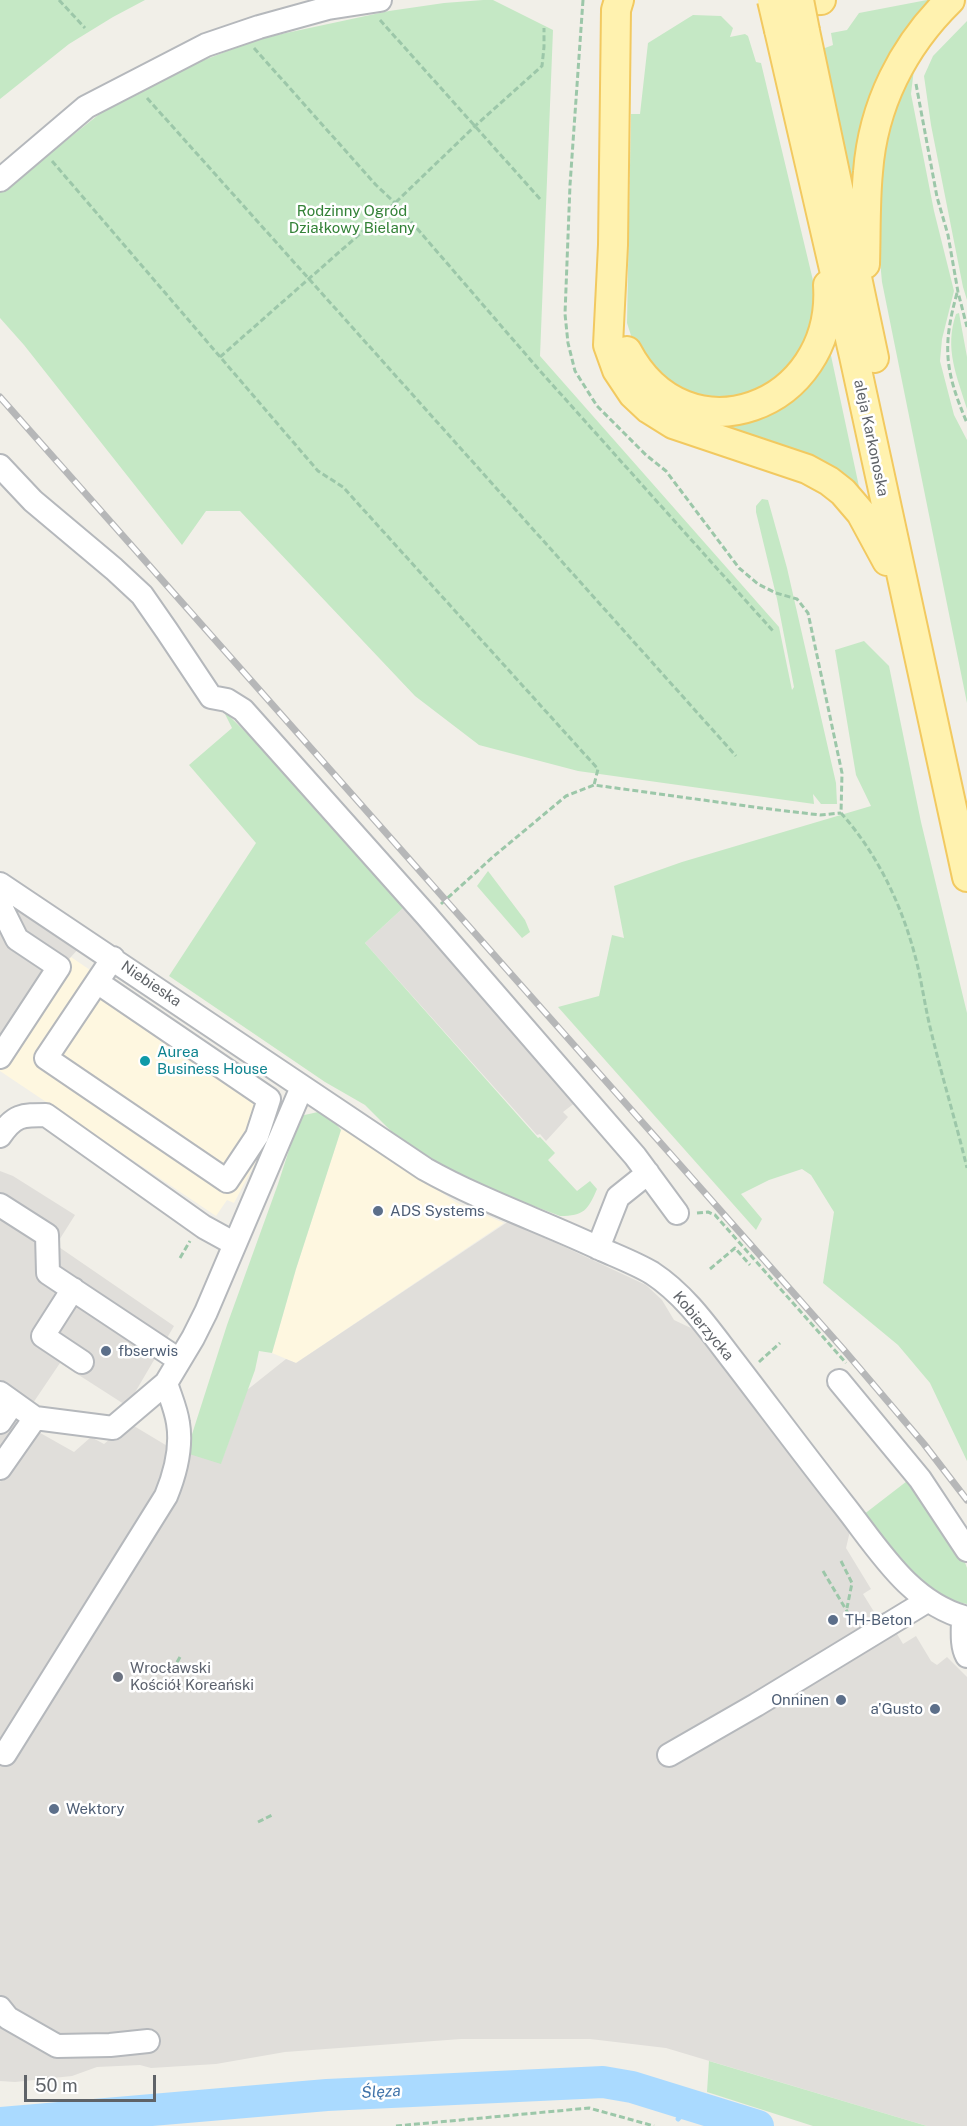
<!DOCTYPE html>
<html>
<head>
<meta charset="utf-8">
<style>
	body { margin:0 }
	#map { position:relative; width:967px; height:2126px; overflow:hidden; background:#f1efe8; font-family:"Public Sans",sans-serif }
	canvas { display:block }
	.scale { position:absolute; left:24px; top:2075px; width:132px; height:27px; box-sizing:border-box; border:3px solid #5f6368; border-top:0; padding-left:8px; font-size:18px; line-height:21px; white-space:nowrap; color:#5f6368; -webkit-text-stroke:4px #fff; paint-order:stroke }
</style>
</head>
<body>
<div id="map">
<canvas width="967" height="2126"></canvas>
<div class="scale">50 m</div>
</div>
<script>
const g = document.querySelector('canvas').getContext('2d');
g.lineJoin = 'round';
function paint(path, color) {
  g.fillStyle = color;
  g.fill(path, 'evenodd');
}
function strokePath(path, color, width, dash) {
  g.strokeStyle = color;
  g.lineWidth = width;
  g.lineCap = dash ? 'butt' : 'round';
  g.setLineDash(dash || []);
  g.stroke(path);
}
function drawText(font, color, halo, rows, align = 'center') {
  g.font = font + ' "Public Sans",sans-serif';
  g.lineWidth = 5;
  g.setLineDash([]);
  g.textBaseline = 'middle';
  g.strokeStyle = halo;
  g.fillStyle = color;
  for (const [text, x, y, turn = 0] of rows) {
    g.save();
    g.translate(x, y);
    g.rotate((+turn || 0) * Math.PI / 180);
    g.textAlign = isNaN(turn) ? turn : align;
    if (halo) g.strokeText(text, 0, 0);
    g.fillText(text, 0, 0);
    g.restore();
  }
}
const commercial = new Path2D(`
	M 71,957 L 279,1099 L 271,1133 L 234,1203 L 227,1200 L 216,1216 L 0,1071 L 0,1063 L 59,970 Z
	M 347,1128 L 457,1203 L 504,1223 L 296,1363 L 272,1353 L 296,1269 L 341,1130 Z`);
const industrial = new Path2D(`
	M 9,899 L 80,947 L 59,970 L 0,1063 L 0,901 Z
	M 403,908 L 576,1102 L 563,1112 L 568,1117 L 546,1141 L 540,1134 L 537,1135 L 365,943 Z
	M 0,1171 L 13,1176 L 75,1215 L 56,1245 L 174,1326 L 127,1406 L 60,1363 L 0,1452 Z
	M 509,1221 L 646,1285 L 662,1300 L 674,1320 L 693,1329 L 850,1531 L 846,1548 L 871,1589 L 863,1594 L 876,1615 L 884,1612 L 903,1644 L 916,1636 L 931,1661 L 937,1665 L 947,1657 L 967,1677 L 967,2126 L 927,2126 L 666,2048 L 590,2039 L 461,2039 L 285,2052 L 216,2064 L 151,2068 L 140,2065 L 97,2067 L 72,2076 L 15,2082 L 0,2081 L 0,1482 L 35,1430 L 74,1452 L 91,1437 L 104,1444 L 129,1423 L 169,1447 L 221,1463 L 247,1390 L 286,1359 L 296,1363 Z`);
const green = new Path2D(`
	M 0,0 L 145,0 L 113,17 L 69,44 L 0,99 Z
	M 483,0 L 493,0 L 553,30 L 540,356 L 779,627 L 792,690 L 794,687 L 777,599 L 756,512 L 756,506 L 762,499 L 768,500 L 787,568 L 836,783 L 837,804 L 821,804 L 813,794 L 814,804 L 578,771 L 479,745 L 415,696 L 240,511 L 206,511 L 182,545 L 24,345 L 0,318 L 0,193 L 107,108 L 189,66 L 258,39 L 389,11 L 444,3 Z
	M 927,0 L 933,0 L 856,203 L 824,54 L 825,48 L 833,45 L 831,33 L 847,30 L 859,13 Z
	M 693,15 L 721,16 L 733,28 L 730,37 L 745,34 L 748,36 L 756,62 L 761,63 L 816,293 L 818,308 L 801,360 L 744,400 L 679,394 L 635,348 L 627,323 L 631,114 L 640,114 L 648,43 Z
	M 967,21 L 967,300 L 963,287 L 931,125 L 924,76 L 933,56 Z
	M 914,69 L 911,94 L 934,211 L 954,291 L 942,339 L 940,361 L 954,415 L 967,440 L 967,703 L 882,282 C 877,225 875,146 899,93 C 903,85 909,77 914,69 Z
	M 959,313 L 967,357 L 967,409 C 957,376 944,349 956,314 Z
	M 828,350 L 830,351 L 861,496 L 709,421 Z
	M 864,641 L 889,666 L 921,822 L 967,1013 L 967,1461 L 930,1383 L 898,1345 L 823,1283 L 834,1212 L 811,1175 L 802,1169 L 769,1180 L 741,1194 L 762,1219 L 756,1230 L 558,1007 L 599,996 L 612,935 L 624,938 L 614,886 L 682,862 L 871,806 L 856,775 L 835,650 Z
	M 223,710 L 271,757 L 403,908 L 365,943 L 538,1138 L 540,1137 L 555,1153 L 548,1160 L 577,1191 L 590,1181 L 597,1189 C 588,1210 584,1216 560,1216 L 466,1180 L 432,1161 L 395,1135 L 365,1105 L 325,1082 L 169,976 L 256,843 L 189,765 L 232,728 Z
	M 488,871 L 525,920 L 530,932 L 522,938 L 477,886 Z
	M 318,1112 L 336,1124 L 341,1130 L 296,1269 L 272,1353 L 259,1351 L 255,1370 L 221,1464 L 186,1453 L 227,1325 L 278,1184 L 300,1116 Z
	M 911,1478 L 963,1557 L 967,1568 L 967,1604 C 921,1597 890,1548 863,1515 Z
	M 709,2061 L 927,2126 L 813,2126 L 707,2092 Z`);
const stream = new Path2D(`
	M 678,2119 L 691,2105`);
const river = new Path2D(`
	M 0,2123 L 327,2095 L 603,2082 L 632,2087 L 758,2126`);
const path = new Path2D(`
	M 59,0 L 85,28
	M 583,0 L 570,185 L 565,314 L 568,343 L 575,371 L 597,406 L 646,455 L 666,471 L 739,568 L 758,584 L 776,593 L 797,599 L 808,613 L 842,773 L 841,813 C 881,858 906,914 919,972 C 923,991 926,1011 931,1031 C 942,1077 956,1122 967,1168
	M 380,20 L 541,200
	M 254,48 L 376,185 L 395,203 L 541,372 L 773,631
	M 916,84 L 937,197 L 948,235 L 958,292 L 967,327
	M 147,98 L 736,756
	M 52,161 L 318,471 L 343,487 L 598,769 L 594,785
	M 957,293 C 942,347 945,371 967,423
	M 220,357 L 395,203 L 474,127 L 542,66 L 544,47 L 544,28
	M 441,904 L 494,856 L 566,796 L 594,785 L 761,808 L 820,815 L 841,813
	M 697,1213 L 708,1212 L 715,1215 L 846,1363
	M 180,1258 L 190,1241
	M 710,1269 L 735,1248 L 750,1265
	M 759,1362 L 780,1343
	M 841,1561 L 852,1583 L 847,1608
	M 823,1571 L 854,1623
	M 180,1657 L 176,1664 L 185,1673
	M 258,1822 L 272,1815
	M 396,2126 L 589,2108 L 654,2126`);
const minor = new Path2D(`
	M 0,180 L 86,107 L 206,45 L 259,27 L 328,8 L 380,0
	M 0,466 L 33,501 L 114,569 L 142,595 L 167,631 L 211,697 L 227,700 L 243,710 L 426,915 L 635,1156 L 677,1213
	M 0,884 L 425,1169 C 482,1201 544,1222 603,1250 C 619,1257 637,1264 652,1273 C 687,1296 710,1331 735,1363 C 771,1410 806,1457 843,1504 C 878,1548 909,1603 967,1618
	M 0,905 L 17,939 L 59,967 L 0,1057
	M 97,982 L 269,1099 L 257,1136 L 227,1181 L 46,1058 L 113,958
	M 0,1136 C 14,1115 22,1115 46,1115 L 204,1227 L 235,1244
	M 0,1205 L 47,1235 L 48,1273 L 179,1360
	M 598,1248 L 618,1197 L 648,1173
	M 73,1289 L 43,1336 L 82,1362
	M 839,1381 L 920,1479 L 967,1550
	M 0,1393 L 35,1418 L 113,1428 L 166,1383 L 193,1338 L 206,1312 L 302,1087
	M 0,1422 L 13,1403
	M 0,1468 L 35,1418
	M 963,1617 C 963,1630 961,1645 967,1656
	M 5,1754 L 166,1496 C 175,1474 182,1447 178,1423 C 176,1409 170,1396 166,1383
	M 669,1755 L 756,1705 L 927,1601
	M 0,2008 L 8,2018 L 57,2046 L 110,2045 L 148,2041`);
const major = new Path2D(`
	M 619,0 L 616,10 L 613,245 L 608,345 L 617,370 L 633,394 L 649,409 L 673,424 L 807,469 L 829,481 L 843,492 L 861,513 L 887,561
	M 775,2 L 821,0
	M 779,30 L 854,356 L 967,877
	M 805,31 L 874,358
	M 865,264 C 866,234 865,202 868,172 C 873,105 903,46 950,0
	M 627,351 C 686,463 836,408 828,285`);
const rail = new Path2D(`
	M 0,397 L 844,1350 L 924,1444 L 967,1500`);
const majorBridge = new Path2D(`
	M 772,0 L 779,30
	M 799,0 L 805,31`);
const markers = [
	[145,1061,6,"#0f9aa8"],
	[378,1211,6,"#5c6f8a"],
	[106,1351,6,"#5c6f8a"],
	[833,1620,6,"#5c6f8a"],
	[118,1677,6,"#6b7280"],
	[841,1700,6,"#5c6f8a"],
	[935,1709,6,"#5c6f8a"],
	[54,1809,6,"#5c6f8a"]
];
const parkNames = [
	["Rodzinny Ogród",352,211],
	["Działkowy Bielany",352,228]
];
const streetNames = [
	["aleja Karkonoska",871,438,78],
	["Niebieska",151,984,34],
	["Kobierzycka",703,1326,50]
];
const cultureNames = [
	["Aurea",157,1052],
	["Business House",157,1069]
];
const serviceNames = [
	["ADS Systems",390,1211],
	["fbserwis",118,1351],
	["TH-Beton",845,1620],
	["Onninen",829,1700,"right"],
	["a'Gusto",923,1709,"right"],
	["Wektory",66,1809]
];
const worshipNames = [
	["Wrocławski",130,1668],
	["Kościół Koreański",130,1685]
];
const waterNames = [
	["Ślęza",381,2092,-3]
];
paint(commercial, '#fef7e0');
paint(industrial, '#e0deda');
paint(green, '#c5e8c5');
strokePath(stream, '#aadaff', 5);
strokePath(river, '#aadaff', 32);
strokePath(minor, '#b5b8bc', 26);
strokePath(major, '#f2c960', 32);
strokePath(path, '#9cc7a9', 3, [6, 3]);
strokePath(minor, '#fff', 22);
strokePath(major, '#fff2af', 28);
strokePath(rail, '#b6b7b8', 7);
strokePath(rail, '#fff', 4.5, [14]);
strokePath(majorBridge, '#f2c960', 32, []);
strokePath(majorBridge, '#fff2af', 28);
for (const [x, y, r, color] of markers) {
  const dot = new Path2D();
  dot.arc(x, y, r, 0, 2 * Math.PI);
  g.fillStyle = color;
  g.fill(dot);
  strokePath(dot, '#fff', 2);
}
drawText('15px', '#348238', '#fff', parkNames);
drawText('15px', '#5f6368', '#fff', streetNames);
drawText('15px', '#0d838f', '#fff', cultureNames, 'left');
drawText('15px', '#4e5e75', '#fff', serviceNames, 'left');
drawText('15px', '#5b616d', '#fff', worshipNames, 'left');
drawText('italic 16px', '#4174aa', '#fff', waterNames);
</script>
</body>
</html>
